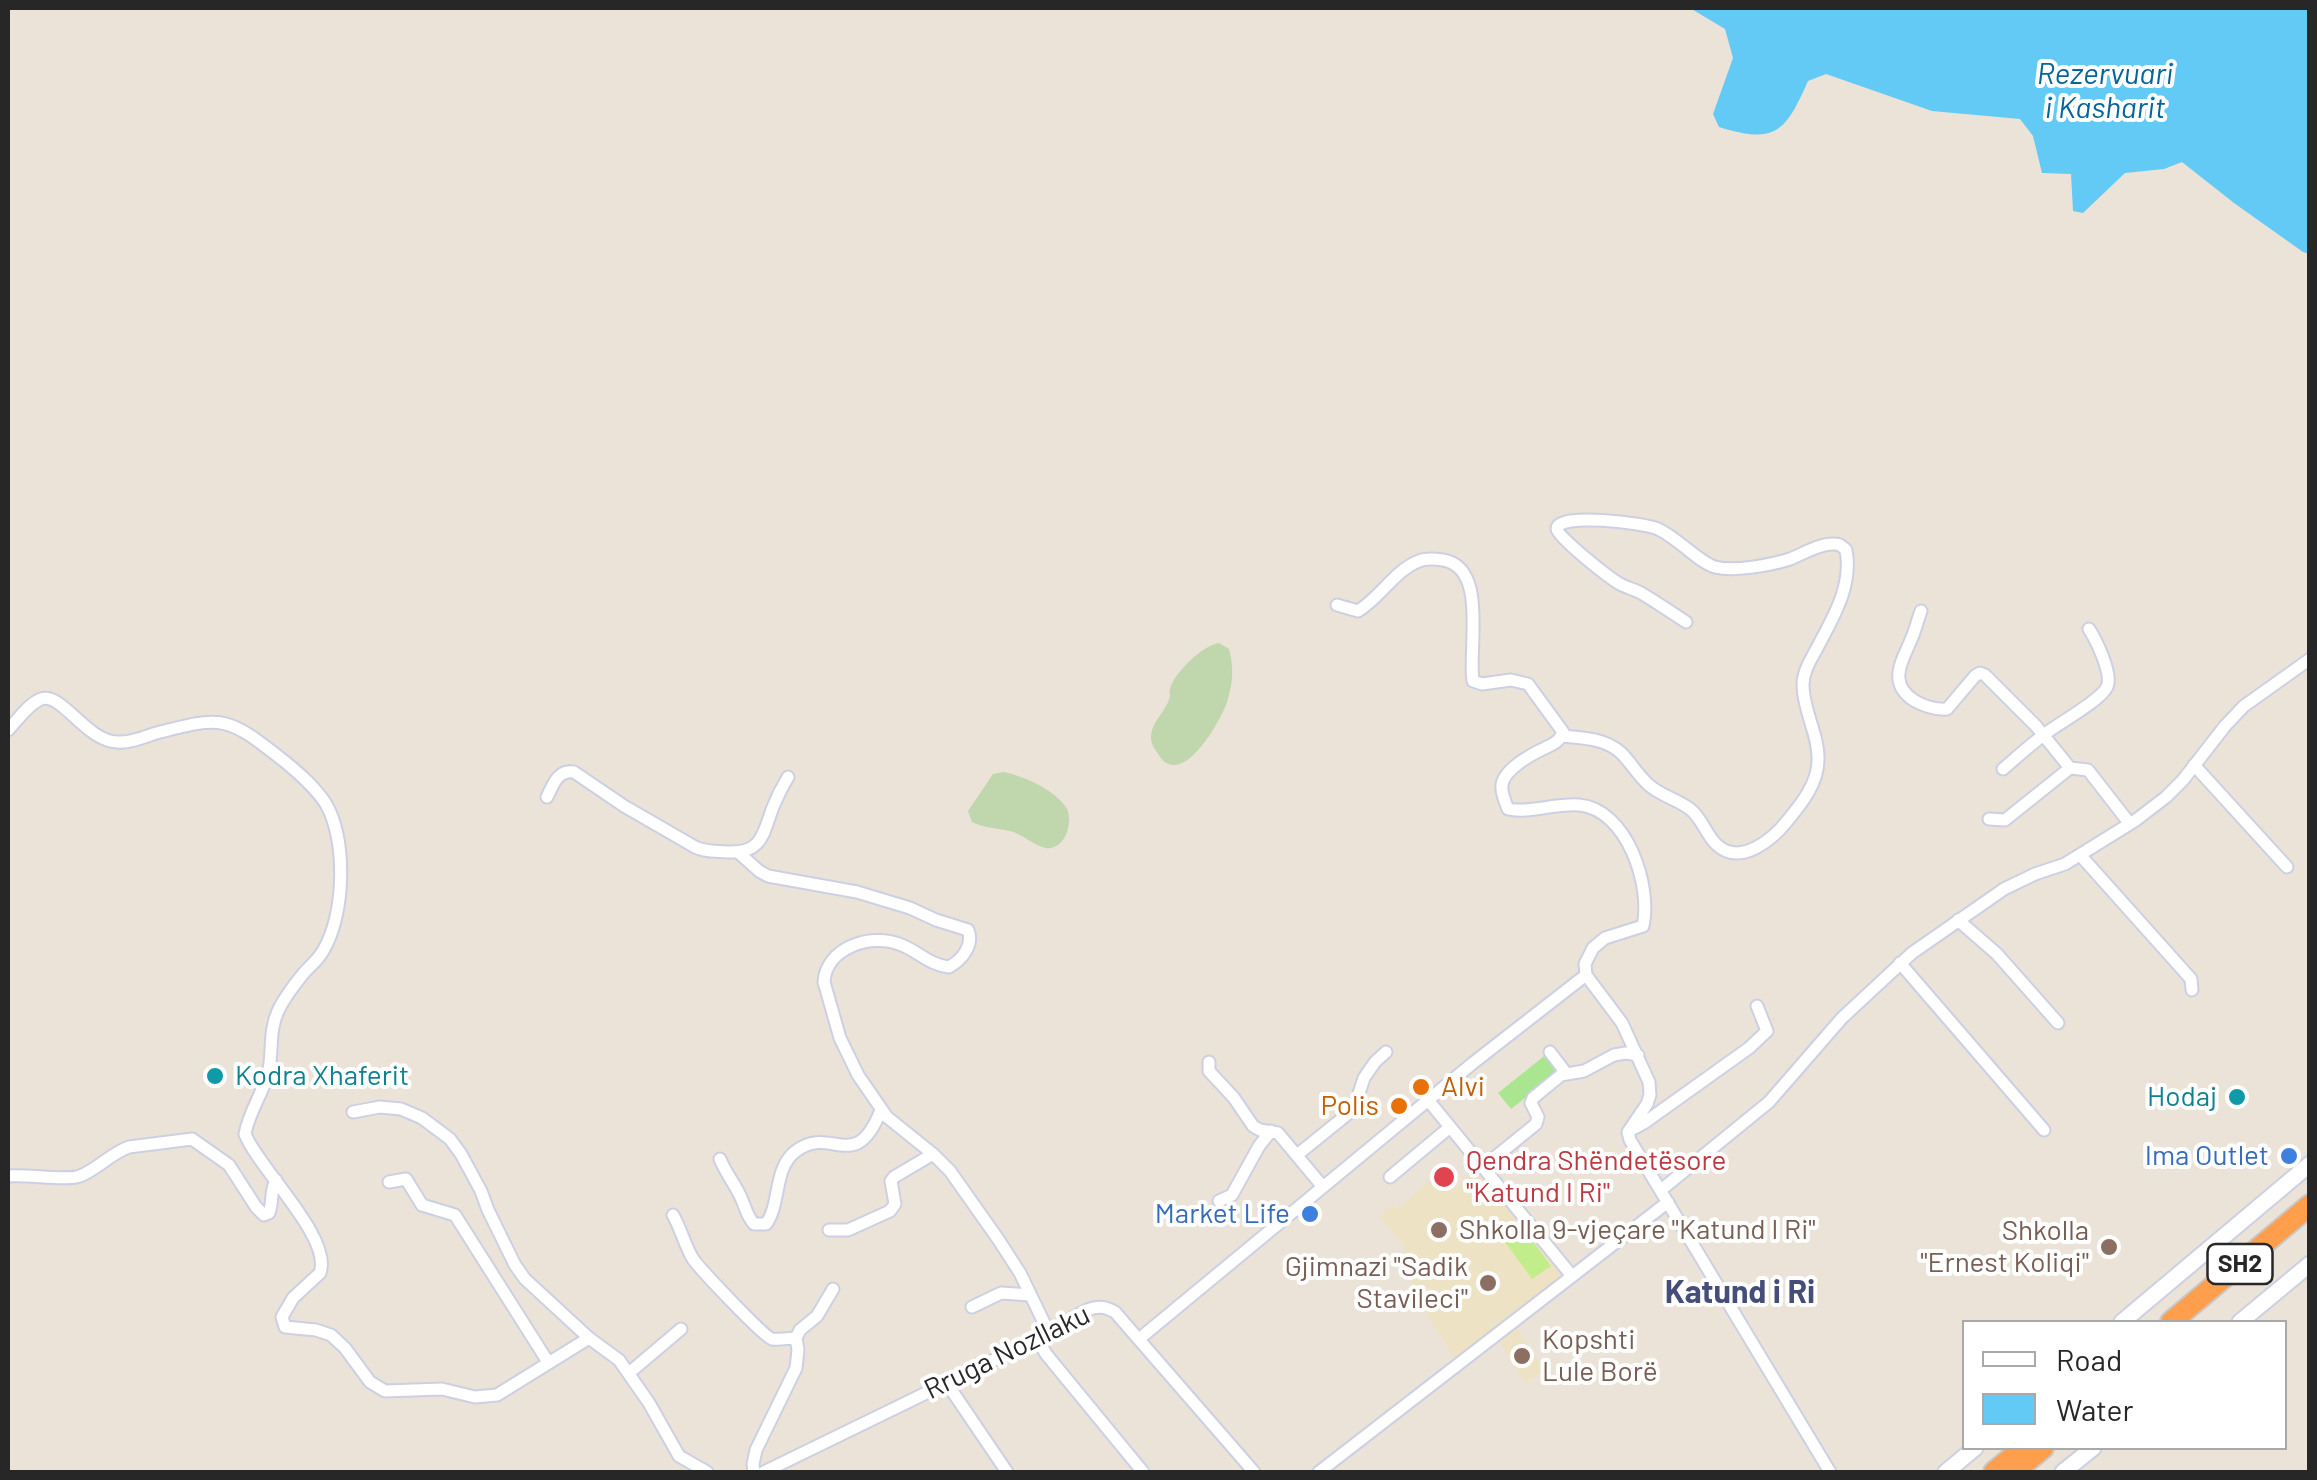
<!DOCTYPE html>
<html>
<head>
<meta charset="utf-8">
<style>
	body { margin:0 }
	#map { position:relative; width:2317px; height:1480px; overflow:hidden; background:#ebe3d7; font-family:Barlow,sans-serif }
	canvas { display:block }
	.frame { position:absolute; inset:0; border:10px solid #272727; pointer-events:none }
	.legend { position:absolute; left:1962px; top:1320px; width:325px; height:130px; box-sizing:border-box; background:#fff; border:2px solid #a9a9a9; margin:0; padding:12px 18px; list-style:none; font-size:30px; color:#272727 }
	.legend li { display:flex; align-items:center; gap:20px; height:50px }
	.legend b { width:50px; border:2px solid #a9a9a9 }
</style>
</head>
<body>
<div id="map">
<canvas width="2317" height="1480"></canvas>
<div class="frame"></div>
<ul class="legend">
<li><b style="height:12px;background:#fff"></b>Road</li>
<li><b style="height:28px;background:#62caf5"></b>Water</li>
</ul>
</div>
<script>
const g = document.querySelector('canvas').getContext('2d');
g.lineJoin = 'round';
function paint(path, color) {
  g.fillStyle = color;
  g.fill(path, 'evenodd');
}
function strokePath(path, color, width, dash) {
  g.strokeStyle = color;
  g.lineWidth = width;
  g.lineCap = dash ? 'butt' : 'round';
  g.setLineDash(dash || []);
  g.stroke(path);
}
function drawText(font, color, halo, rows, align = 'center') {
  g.font = font + ' Barlow,sans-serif';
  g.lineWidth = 8;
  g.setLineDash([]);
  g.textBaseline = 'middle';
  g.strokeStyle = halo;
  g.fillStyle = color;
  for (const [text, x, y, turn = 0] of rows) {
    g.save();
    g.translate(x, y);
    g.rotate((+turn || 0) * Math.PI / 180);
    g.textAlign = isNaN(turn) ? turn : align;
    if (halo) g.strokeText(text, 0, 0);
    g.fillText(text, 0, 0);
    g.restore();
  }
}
const education = new Path2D(`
	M 1478,1169 L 1564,1276 L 1456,1361 L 1412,1290 L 1412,1266 L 1402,1244 L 1379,1216 L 1392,1205 L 1397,1209 L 1436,1175 L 1450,1192 Z
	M 1518,1329 L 1544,1370 L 1525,1383 L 1499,1342 Z`);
const green = new Path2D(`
	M 1548,1053 L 1561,1070 L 1511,1109 L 1498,1093 Z`);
const cemetery = new Path2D(`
	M 1219,643 L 1229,649 C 1234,667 1233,684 1227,702 C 1220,723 1179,794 1157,752 C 1154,748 1151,743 1151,738 C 1151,721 1167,711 1170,696 C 1170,694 1169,691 1170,689 C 1174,673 1203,645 1219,643 Z
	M 1003,772 C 1023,776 1052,788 1065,806 C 1075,818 1066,851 1046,848 C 1034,846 1023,834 1010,831 C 997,828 984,828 972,822 L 968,811 L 993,774 Z`);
const pitch = new Path2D(`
	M 1521,1225 L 1551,1266 L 1532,1279 L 1502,1238 Z`);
const water = new Path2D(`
	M 1690,8 L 2309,8 L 2309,254 L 2303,252 L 2234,203 L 2182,162 L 2164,169 L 2125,173 L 2083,213 L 2073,211 L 2071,174 L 2042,173 L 2033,136 L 2020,119 L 1932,111 L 1826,74 L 1808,81 C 1786,131 1776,145 1719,127 L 1713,114 L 1733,58 L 1725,29 Z`);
const street = new Path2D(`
	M 1337,605 L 1358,611 C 1380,598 1395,570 1419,561 C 1426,558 1436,559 1443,560 C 1488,567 1468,648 1473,681 L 1482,684 L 1511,680 L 1528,684 L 1563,732 C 1559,742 1555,743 1545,748 C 1532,754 1504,769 1502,785 C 1501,792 1505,802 1508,809 C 1527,814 1556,803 1579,805 C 1627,809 1652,886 1643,926 L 1605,938 L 1593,948 L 1585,964 L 1586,975 L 1622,1023 L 1649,1082 L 1650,1095 L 1647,1104 L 1628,1132 L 1630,1140 L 1830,1472
	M 1921,611 C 1918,619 1916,627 1913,635 C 1904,659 1885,682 1915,701 C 1926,707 1935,710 1947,709 L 1975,676 L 1980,673 L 1985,675 L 2036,726 L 2070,768 L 2088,770 L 2130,824
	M 8,730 C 17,721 28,704 41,699 C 62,692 86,741 117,742 C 129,743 142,738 153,734 C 224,715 227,716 284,761 C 300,774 315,787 326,804 C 347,841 345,915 323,951 C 318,960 310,966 303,974 C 294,985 284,998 278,1011 C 270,1028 272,1045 270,1063 C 267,1088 249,1110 245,1134 C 258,1168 333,1238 320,1273 L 293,1298 L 282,1317 L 285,1327 L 316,1330 L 331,1335 L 345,1348 L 370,1382 L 385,1391 L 442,1389 L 475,1397 L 497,1395 L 589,1338
	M 1562,736 C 1582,738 1604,738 1620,752 C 1631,762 1638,776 1650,786 C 1662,796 1678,800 1690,809 C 1702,818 1706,835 1717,845 C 1741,867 1774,838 1788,820 C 1802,803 1818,783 1818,760 C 1819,735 1803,711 1803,685 C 1803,672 1810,661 1816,650 C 1832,619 1853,587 1846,550 C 1840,545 1841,544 1833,544 C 1818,544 1803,554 1790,559 C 1771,565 1734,572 1715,567 C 1698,562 1678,538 1658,529 C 1646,523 1557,512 1557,529 C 1558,538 1611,579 1620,584 C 1627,588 1634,589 1641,593 C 1656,602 1671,612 1686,622
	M 2194,765 L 2287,867
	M 2003,769 C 2017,757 2030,745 2045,734 C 2059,723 2100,701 2107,687 C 2113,674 2096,640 2089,629
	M 547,797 C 553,785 558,769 574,772 L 624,806 L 695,847 C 705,852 715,851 727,852 C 763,854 763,833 773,807 C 777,797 782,787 788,777
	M 1989,819 L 2005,820 L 2070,768
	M 739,853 L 759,871 L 768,876 L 857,892 L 910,908 L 936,920 L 968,930 C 974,945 962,960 949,967 C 929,965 917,950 899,944 C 870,933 826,948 824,982 L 840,1038 L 858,1075 L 887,1117 L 933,1154
	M 2081,856 L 2191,979 L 2192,990
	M 1958,920 L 1997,954 L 2058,1023
	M 1900,963 L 2044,1130
	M 1550,1052 L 1566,1073
	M 1209,1062 L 1209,1071 L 1234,1098 L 1253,1126 L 1260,1130 L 1278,1133 L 1323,1187
	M 1428,1100 L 1572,1276
	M 353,1112 L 380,1107 L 401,1109 L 422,1118 L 450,1139 L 461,1154 L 481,1191 L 488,1210 L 515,1265 L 525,1279 L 589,1338 L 619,1360 L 649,1403 L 679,1456 L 707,1472
	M 1631,1130 L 1644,1123 L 1749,1048 L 1767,1031 L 1757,1006
	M 1297,1155 L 1354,1109 L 1364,1078 L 1375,1062 L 1386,1052
	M 720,1159 C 726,1174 736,1185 742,1200 C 746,1209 747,1216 754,1224 L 766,1224 C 781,1204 773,1168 796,1151 C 831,1124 855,1176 881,1110
	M 1483,1167 L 1536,1124 L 1538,1117 L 1531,1103 L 1533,1098 L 1561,1075 L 1584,1071 L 1614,1055 L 1626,1053 L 1638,1055
	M 8,1176 C 26,1174 68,1181 80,1176 C 98,1169 111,1153 129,1147 L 192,1139 L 229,1165 L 256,1207 L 264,1215 L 269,1213 C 273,1203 270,1191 276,1180
	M 1390,1177 L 1450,1127
	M 389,1182 L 406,1179 L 422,1205 L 455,1215 L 548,1362
	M 1661,1190 L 1769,1102 L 1842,1018 L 1912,953 L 2004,889 L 2035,874 L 2065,864 L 2136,820 L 2166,797 L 2183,780 L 2225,726 L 2244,706 L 2310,659
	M 1219,1201 L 1232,1195 L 1259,1146 L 1271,1131
	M 673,1215 C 681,1229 685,1246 693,1259 C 700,1269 764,1337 772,1339 C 779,1340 789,1338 796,1338
	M 829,1230 L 848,1230 L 890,1211 L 895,1204 L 891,1181 L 894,1177 L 933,1154 L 950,1171 L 998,1239 L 1020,1273 L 1048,1331
	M 972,1307 L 1001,1293 L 1030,1295
	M 1037,1338 L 1046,1354 L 1143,1472
	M 1139,1339 L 1473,1063 L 1586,975
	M 629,1373 L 681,1329
	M 946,1382 L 1007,1472
	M 754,1472 L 753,1464 L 756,1450 L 796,1368 L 798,1350 L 796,1338 L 800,1330 L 817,1316 L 833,1289
	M 764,1472 L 1000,1357 L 1087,1310 C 1098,1306 1104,1306 1115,1312 L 1254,1472
	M 1319,1472 L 1668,1202`);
const secondary = new Path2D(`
	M 2122,1322 L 2310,1164
	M 2240,1322 L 2310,1264
	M 1946,1472 L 1975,1448
	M 2063,1472 L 2093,1448`);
const highway = new Path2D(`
	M 2171,1322 L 2310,1205
	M 1994,1472 L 2022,1449
	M 2014,1472 L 2043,1448`);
const markers = [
	[215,1076,10,"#0f9aa8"],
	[1421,1087,10,"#e8710a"],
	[2237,1097,10,"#0f9aa8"],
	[1399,1106,10,"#e8710a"],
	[2289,1156,10,"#3f7fe0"],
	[1444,1177,12,"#e0444e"],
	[1310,1214,10,"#3f7fe0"],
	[1439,1230,10,"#8d6e63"],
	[2109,1247,10,"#8d6e63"],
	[1488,1283,10,"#8d6e63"],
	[1522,1356,10,"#8d6e63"]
];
const shields = [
	[2240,1264,65]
];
const shieldNames = [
	["SH2",2240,1264]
];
const cultureNames = [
	["Kodra Xhaferit",235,1076],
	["Hodaj",2217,1097,"right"]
];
const foodNames = [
	["Alvi",1441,1087],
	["Polis",1379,1106,"right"]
];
const shopNames = [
	["Ima Outlet",2269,1156],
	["Market Life",1290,1214]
];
const healthNames = [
	["Qendra Shëndetësore",1466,1161],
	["\"Katund I Ri\"",1466,1193]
];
const educationNames = [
	["Shkolla 9-vjeçare \"Katund I Ri\"",1459,1230],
	["Shkolla",2089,1231,"right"],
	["\"Ernest Koliqi\"",2089,1263,"right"],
	["Gjimnazi \"Sadik",1468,1267,"right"],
	["Stavileci\"",1468,1299,"right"],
	["Kopshti",1542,1340],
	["Lule Borë",1542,1372]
];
const streetNames = [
	["Rruga Nozllaku",1007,1352,-26]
];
const waterNames = [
	["Rezervuari",2105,74],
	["i Kasharit",2105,108]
];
const quarterNames = [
	["Katund i Ri",1740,1292]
];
paint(education, '#eee2c5');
paint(green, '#aae68f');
paint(cemetery, '#c0d6ad');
paint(pitch, '#c1ee8a');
paint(water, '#62caf5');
strokePath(street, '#ccd0e2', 15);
strokePath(secondary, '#ccd0e2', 19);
strokePath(highway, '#c7c7c7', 24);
strokePath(street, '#fff', 11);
strokePath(secondary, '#fff', 15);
strokePath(highway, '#ff9f4e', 20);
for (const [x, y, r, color] of markers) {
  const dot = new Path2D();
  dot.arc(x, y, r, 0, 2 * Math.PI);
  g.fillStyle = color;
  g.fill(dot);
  strokePath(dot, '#fff', 4);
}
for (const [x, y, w] of shields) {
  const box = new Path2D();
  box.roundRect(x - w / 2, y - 20, w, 40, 8);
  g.fillStyle = '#fff';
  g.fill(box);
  strokePath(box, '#272727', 2.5);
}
drawText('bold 25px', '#272727', null, shieldNames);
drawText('28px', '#0d838f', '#fff', cultureNames, 'left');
drawText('28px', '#c56008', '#fff', foodNames, 'left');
drawText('28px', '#366cbe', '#fff', shopNames, 'right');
drawText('28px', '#be3a42', '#fff', healthNames, 'left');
drawText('28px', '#785e54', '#fff', educationNames, 'left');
drawText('28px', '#272727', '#fff', streetNames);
drawText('italic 30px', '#06649c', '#fff', waterNames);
drawText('bold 32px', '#454d79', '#fff', quarterNames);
</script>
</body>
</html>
